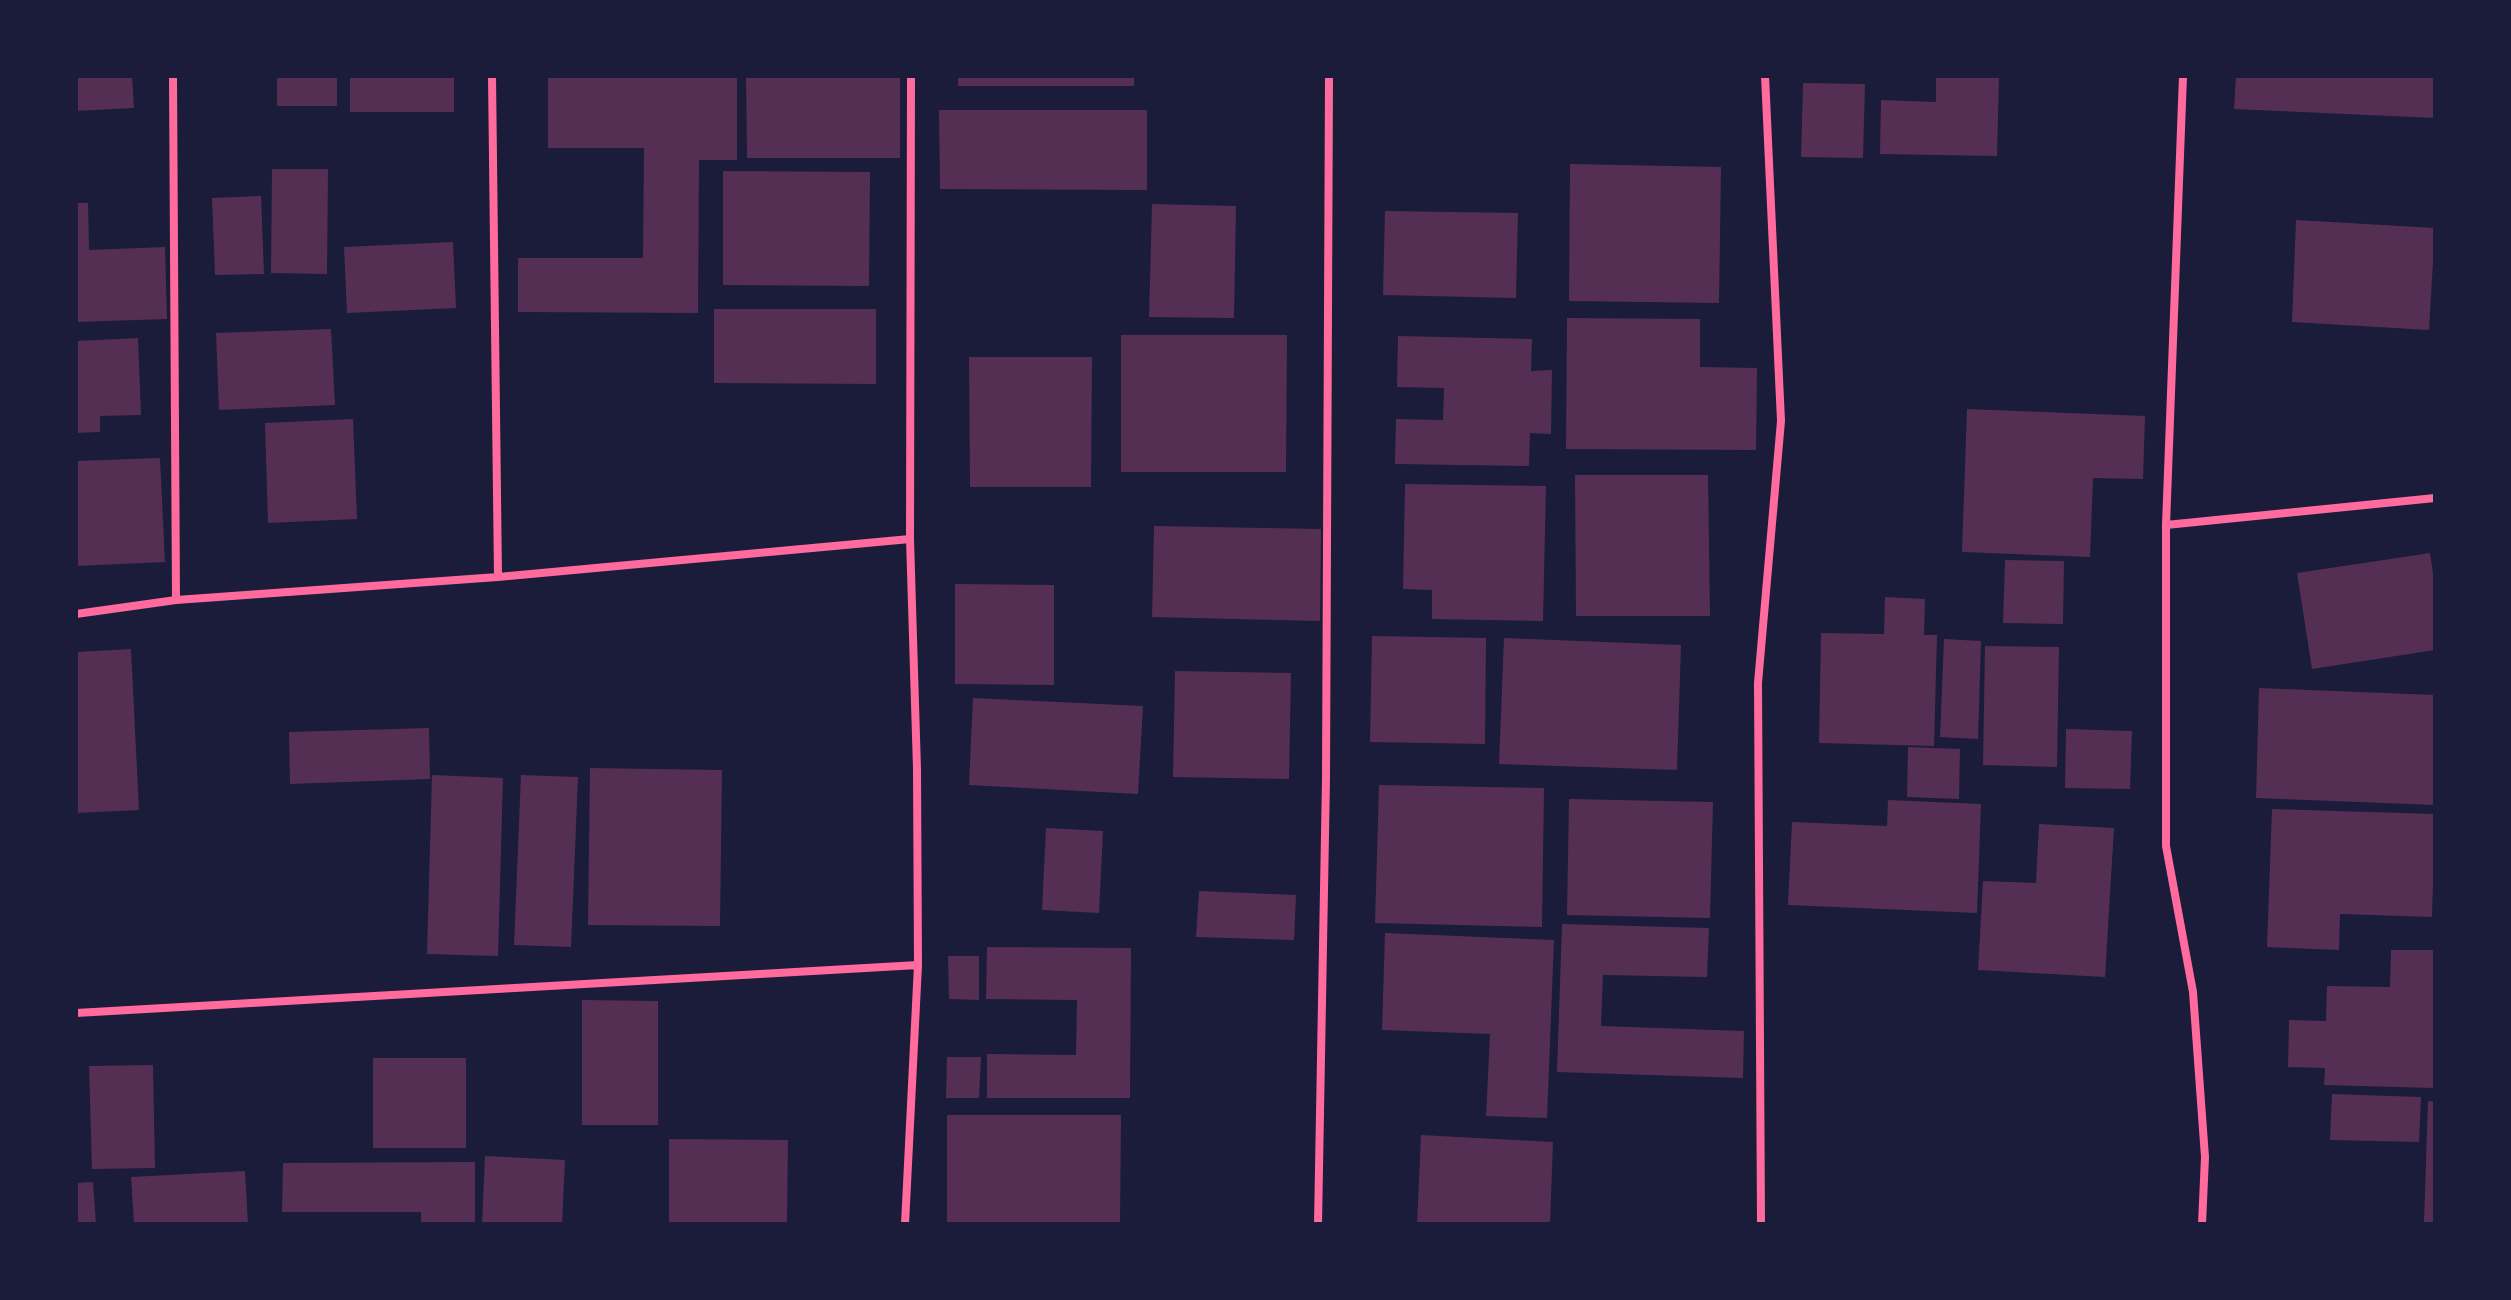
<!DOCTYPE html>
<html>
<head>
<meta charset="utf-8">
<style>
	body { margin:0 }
	#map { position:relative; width:2511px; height:1300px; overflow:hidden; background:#1b1b3a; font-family:"Titillium Web",sans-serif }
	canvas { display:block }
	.frame { position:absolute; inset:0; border:78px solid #1b1b3a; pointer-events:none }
</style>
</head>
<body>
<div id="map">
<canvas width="2511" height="1300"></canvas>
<div class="frame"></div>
</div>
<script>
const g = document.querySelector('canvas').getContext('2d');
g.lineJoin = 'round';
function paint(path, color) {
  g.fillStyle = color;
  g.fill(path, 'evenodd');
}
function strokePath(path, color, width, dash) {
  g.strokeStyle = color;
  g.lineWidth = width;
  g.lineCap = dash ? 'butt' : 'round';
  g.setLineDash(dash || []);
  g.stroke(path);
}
const building = new Path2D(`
	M 76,76 L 132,76 L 134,108 L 76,111 Z
	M 277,76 L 337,76 L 337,106 L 277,106 Z
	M 350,76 L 454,76 L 454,112 L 350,112 Z
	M 548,76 L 737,76 L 737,160 L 699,160 L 698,313 L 518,312 L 518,258 L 643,258 L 644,148 L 548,148 Z
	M 746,76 L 900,76 L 900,158 L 747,158 Z
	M 958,76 L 1134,76 L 1134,86 L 958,86 Z
	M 1936,76 L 1999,76 L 1997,156 L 1880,154 L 1881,100 L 1936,102 Z
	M 2236,76 L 2435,76 L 2435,118 L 2234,109 Z
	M 1803,83 L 1865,84 L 1863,158 L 1801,157 Z
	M 939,110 L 1147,110 L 1147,190 L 940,189 Z
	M 1570,164 L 1721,167 L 1719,303 L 1569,301 Z
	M 272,169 L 328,169 L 327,274 L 271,273 Z
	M 723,171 L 870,172 L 869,286 L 723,285 Z
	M 261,196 L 264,274 L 215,275 L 212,198 Z
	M 76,203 L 88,203 L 89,250 L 165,247 L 167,319 L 76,322 Z
	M 1152,204 L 1236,206 L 1234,318 L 1149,317 Z
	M 1385,211 L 1518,213 L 1516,298 L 1383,295 Z
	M 2296,220 L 2435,228 L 2429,330 L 2292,322 Z
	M 453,242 L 456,308 L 347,313 L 344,247 Z
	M 714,309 L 876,309 L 876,384 L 714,383 Z
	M 1567,318 L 1700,319 L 1700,367 L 1757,368 L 1756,450 L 1566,449 Z
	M 331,329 L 335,405 L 219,410 L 216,333 Z
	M 1121,335 L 1287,335 L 1286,472 L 1121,472 Z
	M 1398,336 L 1532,339 L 1531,371 L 1552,370 L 1551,434 L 1530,433 L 1529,466 L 1395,464 L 1396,419 L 1443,420 L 1444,388 L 1397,387 Z
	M 138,338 L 141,415 L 100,416 L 100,432 L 76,433 L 76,341 Z
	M 969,357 L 1092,357 L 1091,487 L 970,487 Z
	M 1967,409 L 2145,416 L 2143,479 L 2093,478 L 2090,557 L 1962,552 Z
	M 353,419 L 357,519 L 268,523 L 265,423 Z
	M 160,458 L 165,562 L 76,566 L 76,461 Z
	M 1575,475 L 1708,475 L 1710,616 L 1576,616 Z
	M 1405,484 L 1546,486 L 1543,621 L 1432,619 L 1432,590 L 1403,589 Z
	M 1154,526 L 1321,529 L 1320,621 L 1152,617 Z
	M 2430,553 L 2435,588 L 2435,650 L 2312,669 L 2297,573 Z
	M 2005,560 L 2064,561 L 2063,624 L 2003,623 Z
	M 955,584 L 1054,585 L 1054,685 L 955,684 Z
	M 1885,597 L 1925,599 L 1924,635 L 1937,635 L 1934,746 L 1819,743 L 1821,633 L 1884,634 Z
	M 1372,636 L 1486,638 L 1485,744 L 1370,742 Z
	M 1504,638 L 1681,645 L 1677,770 L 1499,764 Z
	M 1944,639 L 1981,641 L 1978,739 L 1940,737 Z
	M 1985,646 L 2059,647 L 2057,767 L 1983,765 Z
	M 131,649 L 139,810 L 76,813 L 76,652 Z
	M 1175,671 L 1291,673 L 1289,779 L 1173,777 Z
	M 2259,688 L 2435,695 L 2435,805 L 2256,798 Z
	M 973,698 L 1143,706 L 1138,794 L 969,785 Z
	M 429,728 L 430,779 L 290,784 L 289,732 Z
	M 2066,729 L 2132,731 L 2130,789 L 2065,788 Z
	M 1908,747 L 1960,749 L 1959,799 L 1907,797 Z
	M 590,768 L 722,770 L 720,926 L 588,925 Z
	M 432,775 L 503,778 L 498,956 L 427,954 Z
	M 521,775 L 578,777 L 571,947 L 514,945 Z
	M 1379,785 L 1544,788 L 1542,927 L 1375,923 Z
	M 1569,799 L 1713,802 L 1710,918 L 1567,915 Z
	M 1888,800 L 1981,804 L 1977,913 L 1788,905 L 1792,822 L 1887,826 Z
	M 2272,809 L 2435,814 L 2432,917 L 2340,914 L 2339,950 L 2267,947 Z
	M 2039,824 L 2114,828 L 2105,977 L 1978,970 L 1983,881 L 2036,883 Z
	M 1046,828 L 1103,831 L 1099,913 L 1042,910 Z
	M 1199,891 L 1296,895 L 1294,940 L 1196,937 Z
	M 1562,924 L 1709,928 L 1707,977 L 1603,975 L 1601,1026 L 1744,1031 L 1743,1078 L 1557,1072 Z
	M 1385,933 L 1554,940 L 1547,1118 L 1486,1116 L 1490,1034 L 1382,1030 Z
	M 987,947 L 1131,948 L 1130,1098 L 987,1098 L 987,1054 L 1076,1055 L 1077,1000 L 986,999 Z
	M 2391,950 L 2435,950 L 2433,1088 L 2324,1085 L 2325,1068 L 2288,1067 L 2289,1020 L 2326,1021 L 2327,986 L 2390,987 Z
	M 948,956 L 979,956 L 979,1000 L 949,999 Z
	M 582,1000 L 658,1001 L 658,1125 L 582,1125 Z
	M 947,1057 L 981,1057 L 979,1098 L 946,1098 Z
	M 373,1058 L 466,1058 L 466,1148 L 373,1148 Z
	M 153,1065 L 155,1168 L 92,1169 L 89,1066 Z
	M 2332,1094 L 2421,1097 L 2419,1142 L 2330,1140 Z
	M 2428,1101 L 2435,1102 L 2435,1222 L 2424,1222 Z
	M 947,1115 L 1121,1115 L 1120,1224 L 947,1224 Z
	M 1421,1135 L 1553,1142 L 1550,1224 L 1417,1224 Z
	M 669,1139 L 788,1140 L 787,1224 L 669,1224 Z
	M 485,1156 L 565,1160 L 562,1224 L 482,1224 Z
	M 475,1162 L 475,1224 L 421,1224 L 421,1212 L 282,1212 L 283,1163 Z
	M 245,1171 L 248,1224 L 134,1224 L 131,1177 Z
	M 93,1182 L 96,1224 L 76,1224 L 76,1183 Z`);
const minor = new Path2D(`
	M 173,76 L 176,600
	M 492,76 L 498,577
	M 2183,76 L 2166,525 L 2166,846 L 2193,992 L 2205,1157 L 2202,1224
	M 2166,525 L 2435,498
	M 76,614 L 176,600 L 498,577 L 910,539
	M 76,1013 L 918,965
	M 905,1224 L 918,965 L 917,769 L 910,539 L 911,76
	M 1318,1224 L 1326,778 L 1329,76
	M 1761,1224 L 1758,683 L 1781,421 L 1765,76`);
paint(building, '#542f53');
strokePath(minor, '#ff6b9d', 8);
</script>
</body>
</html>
